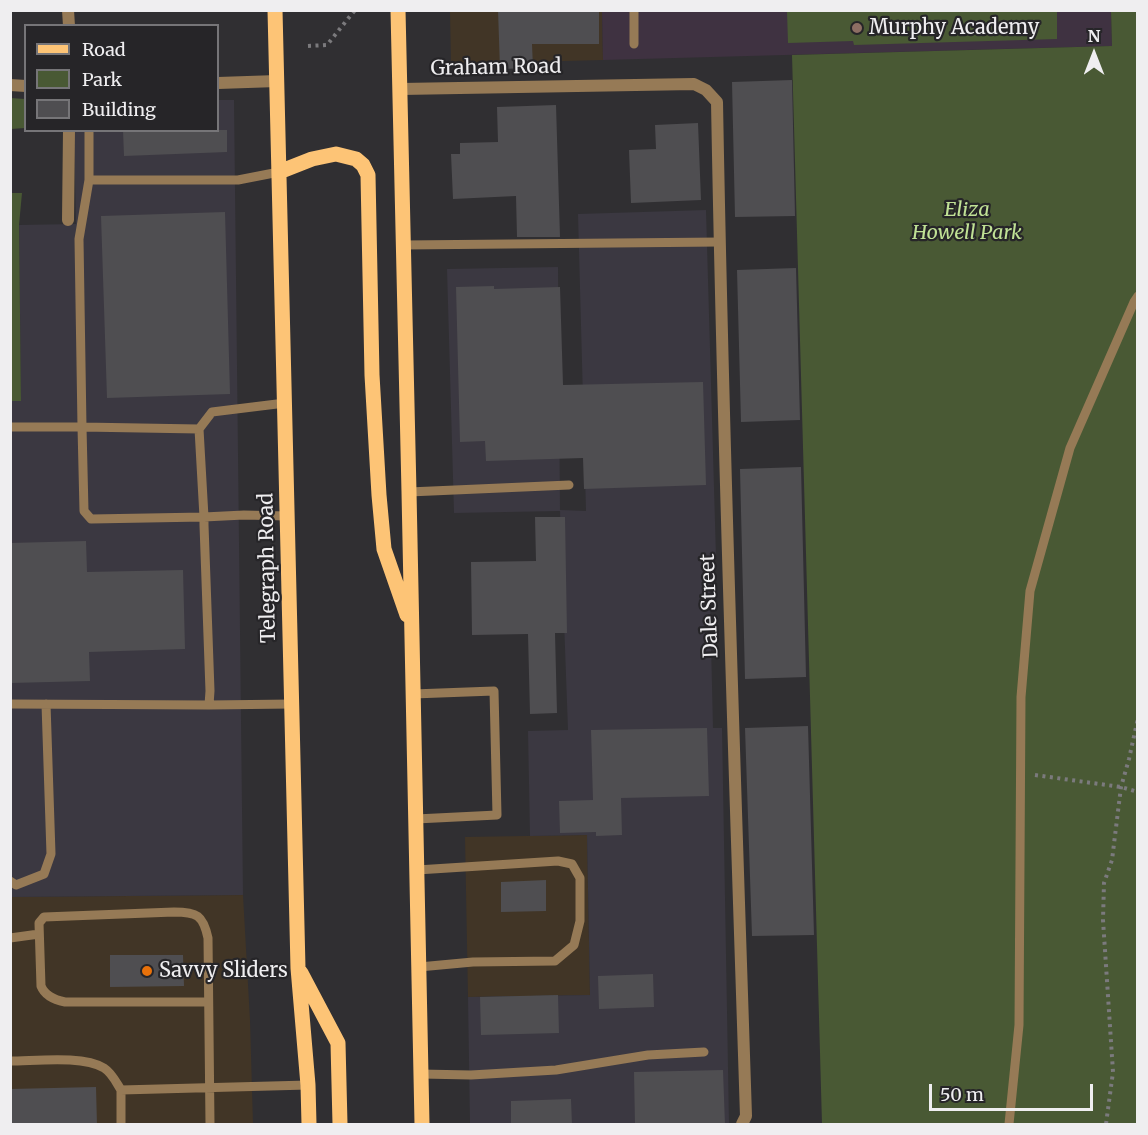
<!DOCTYPE html>
<html>
<head>
<meta charset="utf-8">
<style>
	body { margin:0 }
	#map { position:relative; width:1148px; height:1135px; overflow:hidden; background:#302f32; font-family:Merriweather,serif }
	canvas { display:block }
	.frame { position:absolute; inset:0; border:12px solid #efeef0; pointer-events:none }
	.legend { position:absolute; left:24px; top:24px; width:195px; height:108px; box-sizing:border-box; background:#262528; border:2px solid #767578; margin:0; padding:8px 10px; list-style:none; font-size:18px; color:#efeef0 }
	.legend li { display:flex; align-items:center; gap:12px; height:30px }
	.legend b { width:30px; border:2px solid #767578 }
	.north { position:absolute; left:1064px; top:24px; width:60px; height:60px; -webkit-text-stroke:4px #262528; paint-order:stroke; rotate:0deg; font-size:16px; font-weight:700; line-height:24px; text-align:center; color:#efeef0 }
	.north::after { content:''; display:block; margin:auto; width:21px; height:27px; background:#efeef0; clip-path:polygon(50% 0,100% 100%,50% 72%,0 100%) }
	.scale { position:absolute; left:929px; top:1084px; width:164px; height:27px; box-sizing:border-box; border:3px solid #efeef0; border-top:0; padding-left:8px; font-size:18px; line-height:21px; white-space:nowrap; color:#efeef0; -webkit-text-stroke:4px #262528; paint-order:stroke }
</style>
</head>
<body>
<div id="map">
<canvas width="1148" height="1135"></canvas>
<div class="frame"></div>
<ul class="legend">
<li><b style="height:8px;background:#fdc476"></b>Road</li>
<li><b style="height:16px;background:#495934"></b>Park</li>
<li><b style="height:16px;background:#4f4e51"></b>Building</li>
</ul>
<div class="north">N</div>
<div class="scale">50 m</div>
</div>
<script>
const g = document.querySelector('canvas').getContext('2d');
g.lineJoin = 'round';
function paint(path, color) {
  g.fillStyle = color;
  g.fill(path, 'evenodd');
}
function strokePath(path, color, width, dash) {
  g.strokeStyle = color;
  g.lineWidth = width;
  g.lineCap = dash ? 'butt' : 'round';
  g.setLineDash(dash || []);
  g.stroke(path);
}
function drawText(font, color, halo, rows, align = 'center') {
  g.font = font + ' Merriweather,serif';
  g.lineWidth = 4.5;
  g.setLineDash([]);
  g.textBaseline = 'middle';
  g.strokeStyle = halo;
  g.fillStyle = color;
  for (const [text, x, y, turn = 0] of rows) {
    g.save();
    g.translate(x, y);
    g.rotate((+turn || 0) * Math.PI / 180);
    g.textAlign = isNaN(turn) ? turn : align;
    if (halo) g.strokeText(text, 0, 0);
    g.fillText(text, 0, 0);
    g.restore();
  }
}
const commercial = new Path2D(`
	M 450,11 L 602,11 L 603,60 L 451,64 Z
	M 587,835 L 590,995 L 468,997 L 465,837 Z
	M 243,895 L 250,1020 L 253,1124 L 11,1124 L 10,897 Z`);
const built = new Path2D(`
	M 218,100 L 234,100 L 243,895 L 11,897 L 10,401 L 21,401 L 19,225 L 76,224 L 74,131 L 218,130 Z
	M 706,210 L 716,557 L 709,557 L 713,728 L 722,728 L 729,1124 L 470,1124 L 468,997 L 590,995 L 587,835 L 530,836 L 528,731 L 568,730 L 560,511 L 454,513 L 447,269 L 558,267 L 560,510 L 586,511 L 578,214 Z`);
const education = new Path2D(`
	M 602,11 L 1111,11 L 1112,46 L 603,60 Z`);
const green = new Path2D(`
	M 787,11 L 1057,11 L 1057,39 L 854,45 L 853,41 L 788,43 Z
	M 1111,11 L 1137,11 L 1137,1124 L 822,1124 L 792,55 L 1112,46 Z
	M 10,98 L 25,99 L 25,128 L 11,129 Z
	M 11,193 L 22,193 L 19,225 L 21,401 L 10,401 Z`);
const building = new Path2D(`
	M 498,10 L 599,10 L 599,44 L 532,44 L 533,68 L 500,69 Z
	M 792,80 L 795,216 L 735,217 L 732,82 Z
	M 556,105 L 560,237 L 517,237 L 516,196 L 453,199 L 451,154 L 460,154 L 460,143 L 498,142 L 497,107 Z
	M 698,123 L 701,200 L 631,203 L 629,150 L 656,149 L 655,125 Z
	M 123,130 L 227,130 L 227,152 L 124,156 Z
	M 225,212 L 230,394 L 107,398 L 101,216 Z
	M 796,268 L 800,420 L 741,422 L 737,270 Z
	M 494,286 L 494,289 L 560,287 L 563,385 L 703,382 L 706,485 L 584,489 L 583,458 L 486,461 L 485,441 L 460,442 L 456,287 Z
	M 801,467 L 806,677 L 745,679 L 740,469 Z
	M 535,517 L 565,517 L 567,633 L 555,633 L 557,713 L 530,714 L 528,634 L 472,635 L 471,562 L 536,561 Z
	M 86,541 L 87,572 L 183,570 L 185,649 L 89,652 L 90,681 L 10,683 L 10,543 Z
	M 808,726 L 814,935 L 752,936 L 745,728 Z
	M 707,728 L 709,796 L 621,798 L 622,835 L 596,836 L 596,832 L 560,833 L 559,801 L 593,800 L 591,730 Z
	M 546,880 L 546,911 L 501,912 L 501,882 Z
	M 110,955 L 183,955 L 184,986 L 110,987 Z
	M 653,974 L 654,1007 L 599,1009 L 598,976 Z
	M 558,995 L 559,1033 L 481,1035 L 480,997 Z
	M 723,1070 L 725,1125 L 635,1125 L 634,1072 Z
	M 96,1087 L 97,1125 L 10,1125 L 10,1089 Z
	M 571,1099 L 572,1125 L 511,1125 L 511,1101 Z`);
const path = new Path2D(`
	M 308,46 L 327,45 L 355,10
	M 1035,775 L 1121,787 L 1138,792
	M 1106,1124 L 1113,1072 L 1103,920 L 1104,883 L 1112,860 L 1121,787 L 1129,759 L 1138,718`);
const service = new Path2D(`
	M 634,10 L 634,44
	M 89,130 L 89,180 L 79,239 L 82,427 L 199,429 L 212,412 L 285,403
	M 89,180 L 238,180 L 279,172
	M 404,245 L 720,242
	M 10,427 L 82,427 L 84,511 L 91,519 L 204,517 L 199,429
	M 409,492 L 569,485
	M 287,516 L 244,515 L 204,517 L 204,525 L 210,691 L 209,705 L 292,704
	M 413,694 L 494,691 L 497,815 L 416,819
	M 10,704 L 209,705
	M 417,870 L 558,861 L 572,864 L 580,878 L 580,921 L 574,945 L 555,961 L 473,962 L 419,967
	M 10,881 L 16,885 L 44,874 L 51,854 L 46,704
	M 10,938 L 39,934
	M 208,1002 L 65,1002 C 55,1000 45,996 41,986 L 39,923 L 44,917 L 174,912 C 197,912 203,915 208,938 L 210,1124
	M 10,1061 C 35,1061 83,1055 104,1068 C 112,1073 116,1082 121,1090
	M 421,1074 L 471,1075 L 556,1070 L 648,1055 L 704,1052
	M 121,1124 L 121,1090 L 308,1085
	M 1009,1124 L 1019,1025 L 1021,697 L 1030,591 L 1070,448 L 1134,302 L 1138,296`);
const minor = new Path2D(`
	M 68,10 L 69,26
	M 218,83 L 277,81
	M 10,85 L 26,86
	M 401,89 L 694,84 L 706,90 L 717,102 C 723,440 735,778 746,1116 L 742,1124
	M 68,220 L 69,130`);
const primary = new Path2D(`
	M 275,10 L 298,968 L 308,1085 L 309,1124
	M 398,10 L 409,492 L 422,1124
	M 279,172 L 312,159 L 336,154 L 356,159 L 363,165 L 368,175 L 372,375 L 379,495 L 384,549 L 407,615
	M 301,973 L 338,1043 L 340,1124`);
const markers = [
	[857,28,6,"#8d6e63"],
	[147,971,6,"#e8710a"]
];
const poiNames = [
	["Murphy Academy",869,28],
	["Savvy Sliders",159,971]
];
const streetNames = [
	["Graham Road",496,68,-1],
	["Telegraph Road",268,568,-91],
	["Dale Street",710,606,-92]
];
const parkNames = [
	["Eliza",967,210],
	["Howell Park",967,233]
];
paint(commercial, '#413526');
paint(built, '#3b3841');
paint(education, '#3f3241');
paint(green, '#495934');
paint(building, '#4f4e51');
strokePath(path, '#7b7a7d', 4, [3, 4.5]);
strokePath(service, '#967a56', 9);
strokePath(minor, '#967a56', 12);
strokePath(primary, '#fdc476', 15);
for (const [x, y, r, color] of markers) {
  const dot = new Path2D();
  dot.arc(x, y, r, 0, 2 * Math.PI);
  g.fillStyle = color;
  g.fill(dot);
  strokePath(dot, '#262528', 2);
}
drawText('20px', '#efeef0', '#262528', poiNames, 'left');
drawText('20px', '#efeef0', '#262528', streetNames);
drawText('italic 20px', '#c0e195', '#262528', parkNames);
</script>
</body>
</html>
